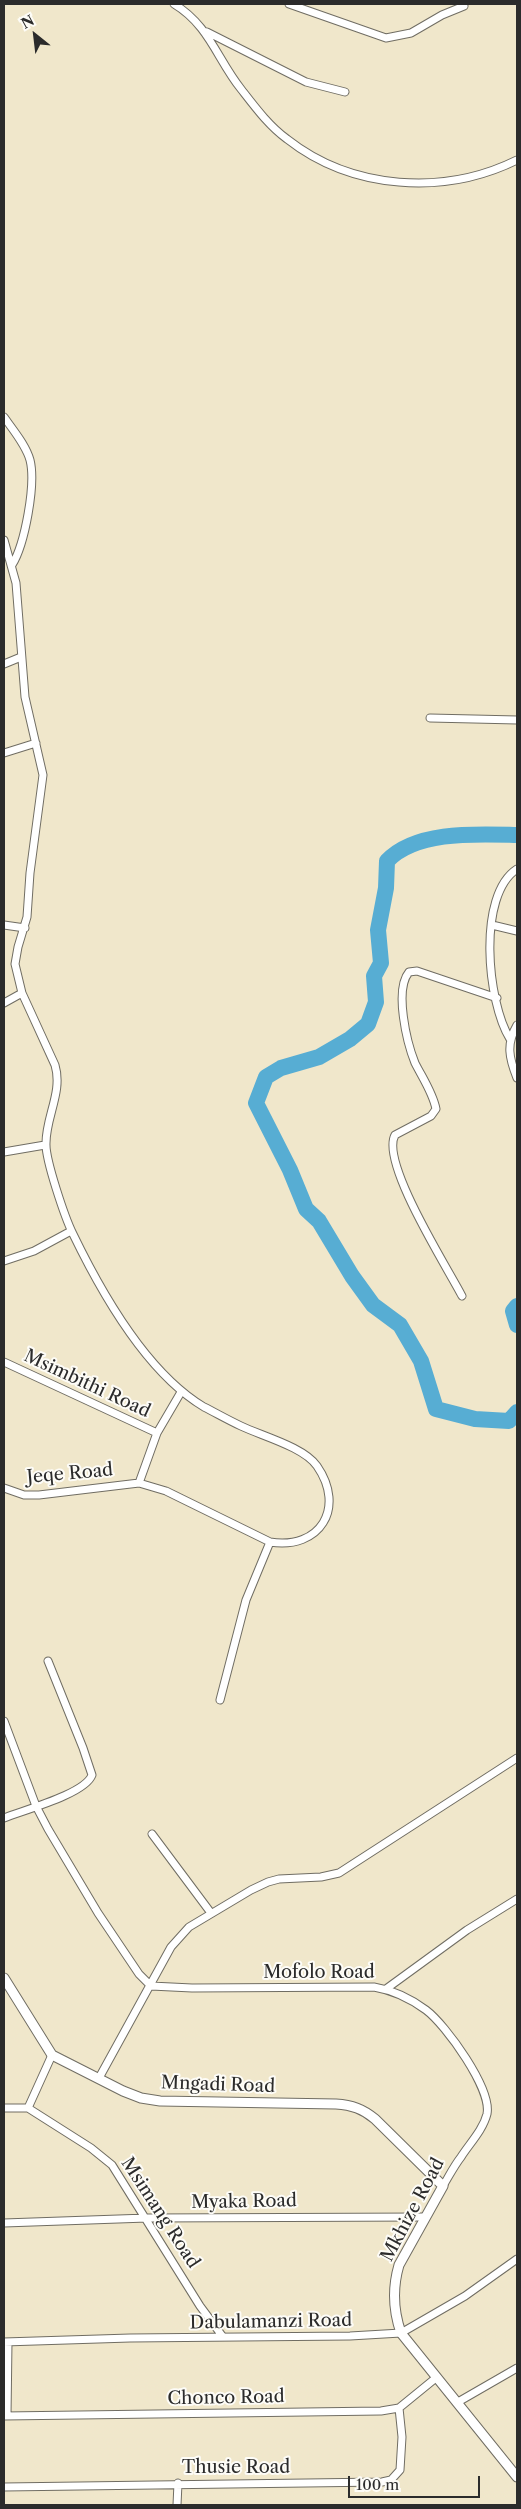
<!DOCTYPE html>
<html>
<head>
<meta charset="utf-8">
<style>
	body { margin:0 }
	#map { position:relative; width:521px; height:2509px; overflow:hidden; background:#f0e7cb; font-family:"Libre Caslon Text",serif }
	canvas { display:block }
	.frame { position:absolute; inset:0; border:5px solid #2b2b2b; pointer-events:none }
	.north { position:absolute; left:10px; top:10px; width:50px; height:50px; -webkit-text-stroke:4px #fdfcf7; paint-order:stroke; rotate:331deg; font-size:14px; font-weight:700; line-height:20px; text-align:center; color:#2b2b2b }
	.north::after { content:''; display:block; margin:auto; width:18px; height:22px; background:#2b2b2b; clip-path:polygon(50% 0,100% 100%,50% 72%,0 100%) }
	.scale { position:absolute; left:348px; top:2476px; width:132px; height:22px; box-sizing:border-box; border:2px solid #2b2b2b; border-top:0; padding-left:6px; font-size:15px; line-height:18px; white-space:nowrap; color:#2b2b2b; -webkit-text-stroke:4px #fdfcf7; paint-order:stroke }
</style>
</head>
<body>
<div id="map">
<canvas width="521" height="2509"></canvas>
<div class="frame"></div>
<div class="north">N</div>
<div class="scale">100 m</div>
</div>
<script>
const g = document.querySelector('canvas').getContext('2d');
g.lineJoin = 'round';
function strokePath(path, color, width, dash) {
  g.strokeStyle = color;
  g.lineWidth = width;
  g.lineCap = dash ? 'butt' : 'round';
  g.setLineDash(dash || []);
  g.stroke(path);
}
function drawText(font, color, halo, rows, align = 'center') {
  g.font = font + ' "Libre Caslon Text",serif';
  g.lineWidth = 4;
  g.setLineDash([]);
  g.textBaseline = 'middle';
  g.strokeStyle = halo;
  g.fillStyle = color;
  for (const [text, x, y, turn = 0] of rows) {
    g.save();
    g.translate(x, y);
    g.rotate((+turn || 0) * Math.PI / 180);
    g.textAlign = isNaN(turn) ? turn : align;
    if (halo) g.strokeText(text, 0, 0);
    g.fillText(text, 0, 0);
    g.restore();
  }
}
const river = new Path2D(`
	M 517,835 C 478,834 416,830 387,861 L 386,888 L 378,930 L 381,963 L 374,976 L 376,1002 L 368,1024 L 350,1039 L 319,1057 L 281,1068 L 266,1077 L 256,1103 L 290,1170 L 306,1209 L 319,1221 L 352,1276 L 373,1305 L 400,1325 L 421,1361 L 436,1409 L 475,1419 L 509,1421 L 517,1412
	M 517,1306 L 513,1311 L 517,1325`);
const minor = new Path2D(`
	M 174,4 C 209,25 217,59 241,89 C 255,107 269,126 287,139 C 352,190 444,196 517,160
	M 289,4 L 386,38 L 411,33 L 442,15 L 464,6
	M 207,32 L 306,82 L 345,92
	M 4,417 C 13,430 26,445 30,460 C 36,484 25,544 12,565
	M 4,540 L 16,583 L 25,697 L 43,775 L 30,873 L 27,917 L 18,947 L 15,964 L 22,993 L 55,1065 C 63,1092 46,1116 46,1143 C 45,1159 65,1218 73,1234 C 101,1292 147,1373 204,1407 C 216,1413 228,1420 241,1426 C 262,1436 304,1447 317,1466 C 346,1508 320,1550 270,1542 L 246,1600 L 220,1700
	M 4,664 L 21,657
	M 430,718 L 517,720
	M 4,753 L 36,743
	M 4,925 L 25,928
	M 492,925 L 517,931
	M 4,1003 L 22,993
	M 517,1025 C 506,1044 509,1058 517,1078
	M 510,1039 C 487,1002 477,895 517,869
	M 4,1152 L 45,1145
	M 4,1261 L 34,1251 L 71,1231
	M 462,1296 C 447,1267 380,1162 395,1135 L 431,1116 L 436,1109 C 433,1093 422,1077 415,1063 C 407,1043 394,990 409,972 L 417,971 L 497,998
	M 4,1362 L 157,1433
	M 139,1483 L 157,1433 L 181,1392
	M 4,1488 L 24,1495 L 39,1495 L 139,1483 L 166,1491 L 270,1542
	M 4,1721 L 36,1806 L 48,1829 L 98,1913 L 139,1974 L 151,1986
	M 4,1818 C 24,1810 85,1794 92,1775 L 83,1748 L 48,1661
	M 152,1834 L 211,1913
	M 151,1986 L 192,1988 L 374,1987 C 392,1990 411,1999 426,2010 C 446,2025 492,2089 487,2114 C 483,2130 470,2143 461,2157 C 454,2166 449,2176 443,2186
	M 386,1989 L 467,1930 L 517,1899
	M 99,2078 L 171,1947 L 189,1927 L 251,1890 L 268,1882 L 279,1879 L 321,1877 L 339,1873 L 517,1758
	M 4,2108 L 28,2108
	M 28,2108 L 91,2148 L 112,2165 L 200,2306 L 223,2337
	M 28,2108 L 52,2055
	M 4,2223 L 147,2218 L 425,2217
	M 4,2342 L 130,2338 L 350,2336 L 401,2333 L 465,2296 L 517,2259
	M 458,2402 L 517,2368
	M 4,2416 L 381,2411 L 399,2408 L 437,2377
	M 7,2416 L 8,2342
	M 4,2487 L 382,2482 L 391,2480 L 400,2470 L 402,2437 L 399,2408
	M 177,2505 L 178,2483`);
const tertiary = new Path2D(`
	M 4,1978 L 52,2055 L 123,2091 L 141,2098 L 160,2101 L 336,2104 C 352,2105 363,2109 375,2119 L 443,2186 L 399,2265 C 392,2289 393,2310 401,2333 L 517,2477`);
const streetNames = [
	["Msimbithi Road",87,1384,25],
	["Jeqe Road",70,1474,-5],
	["Mofolo Road",319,1973],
	["Mngadi Road",218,2085,2],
	["Myaka Road",244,2202,-1],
	["Mkhize Road",413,2210,-62],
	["Msimang Road",160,2213,57],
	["Dabulamanzi Road",271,2322,-1],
	["Chonco Road",226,2398,-1],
	["Thusie Road",236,2468]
];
strokePath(river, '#57add3', 16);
strokePath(minor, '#706d63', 9);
strokePath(tertiary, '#706d63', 11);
strokePath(minor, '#fff', 7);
strokePath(tertiary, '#fff', 9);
drawText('18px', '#2b2b2b', '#fdfcf7', streetNames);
</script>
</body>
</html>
